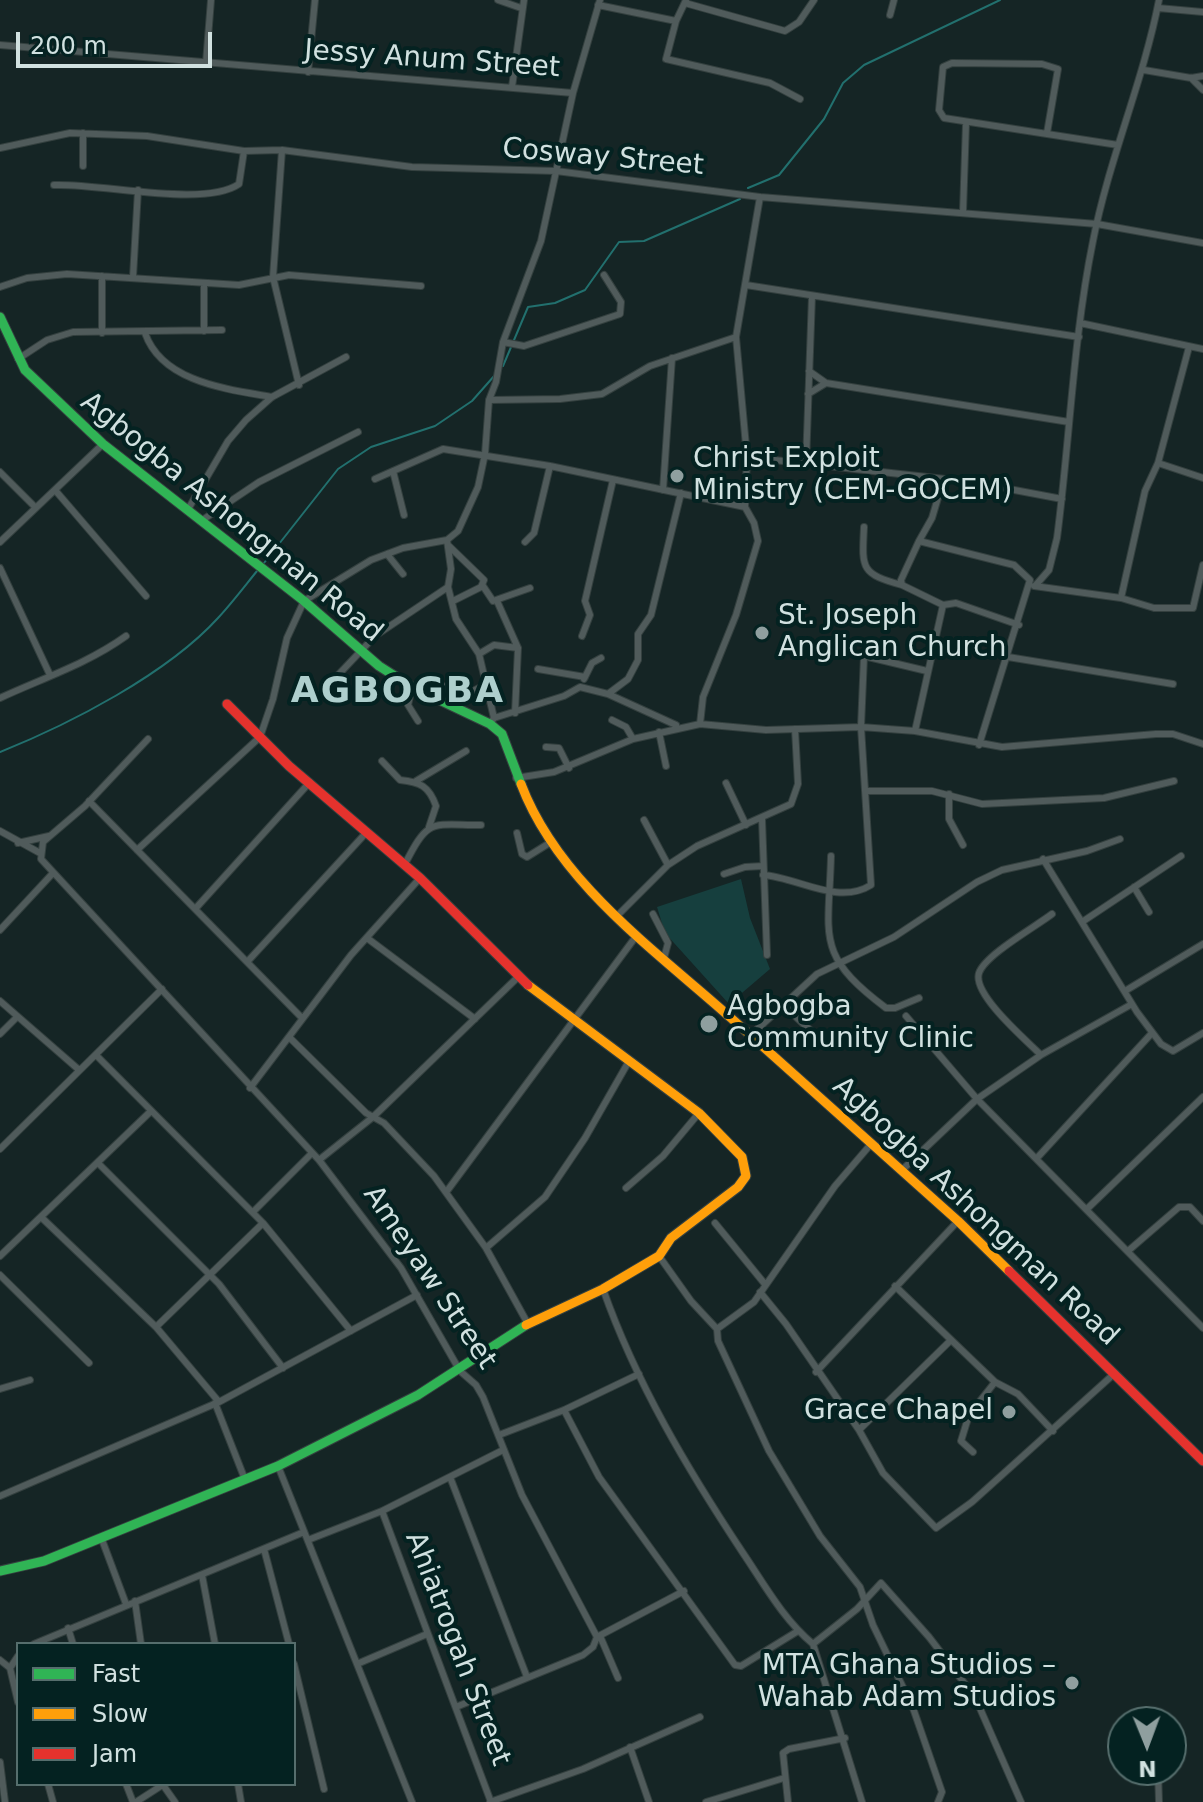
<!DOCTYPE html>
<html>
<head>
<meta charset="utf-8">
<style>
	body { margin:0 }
	#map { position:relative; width:1203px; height:1802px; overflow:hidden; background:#152525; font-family:"DejaVu Sans",sans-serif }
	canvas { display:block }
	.legend { position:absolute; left:16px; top:1642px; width:280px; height:144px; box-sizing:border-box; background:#042221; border:2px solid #566e6d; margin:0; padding:10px 14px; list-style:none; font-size:24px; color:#d1e1e0 }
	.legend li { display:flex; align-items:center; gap:16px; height:40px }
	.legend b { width:40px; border:2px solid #566e6d }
	.north { position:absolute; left:1107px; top:1706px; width:80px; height:80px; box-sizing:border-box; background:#042221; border:2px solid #566e6d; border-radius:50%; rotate:179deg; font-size:22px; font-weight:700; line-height:32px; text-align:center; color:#d1e1e0 }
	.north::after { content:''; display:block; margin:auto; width:28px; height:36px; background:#8f9f9f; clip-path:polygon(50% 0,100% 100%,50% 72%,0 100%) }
	.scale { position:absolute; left:16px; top:32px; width:196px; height:36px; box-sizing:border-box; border:4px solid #d1e1e0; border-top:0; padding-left:10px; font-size:24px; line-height:28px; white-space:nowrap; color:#d1e1e0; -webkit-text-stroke:6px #042221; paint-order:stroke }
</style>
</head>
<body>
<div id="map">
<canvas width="1203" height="1802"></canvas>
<ul class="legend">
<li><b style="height:10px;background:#30b455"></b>Fast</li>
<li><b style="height:10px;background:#ff9f0a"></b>Slow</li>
<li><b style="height:10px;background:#e5322d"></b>Jam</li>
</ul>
<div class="north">N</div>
<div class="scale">200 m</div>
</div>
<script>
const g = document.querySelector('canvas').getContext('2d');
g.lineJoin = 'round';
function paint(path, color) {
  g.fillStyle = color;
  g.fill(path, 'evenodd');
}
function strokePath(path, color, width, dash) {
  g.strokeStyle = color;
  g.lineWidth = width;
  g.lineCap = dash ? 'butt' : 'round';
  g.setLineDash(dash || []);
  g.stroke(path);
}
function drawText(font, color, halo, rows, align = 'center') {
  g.font = font + ' "DejaVu Sans",sans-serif';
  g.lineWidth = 8;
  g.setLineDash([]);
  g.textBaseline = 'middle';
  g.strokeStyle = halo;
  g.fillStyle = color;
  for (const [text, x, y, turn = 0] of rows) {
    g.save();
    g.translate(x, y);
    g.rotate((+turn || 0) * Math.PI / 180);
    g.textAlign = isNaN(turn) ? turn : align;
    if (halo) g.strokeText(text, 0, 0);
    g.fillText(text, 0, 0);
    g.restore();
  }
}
const green = new Path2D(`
	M 741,879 L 750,918 L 770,969 L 729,1004 L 665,933 L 657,907 Z`);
const stream = new Path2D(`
	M 748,188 L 779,175 L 824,119 L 843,83 L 864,65 L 1000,0
	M 503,366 L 528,307 L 555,303 L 585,290 L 619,242 L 644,241 L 740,199
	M 264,563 L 338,469 L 371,447 L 435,426 L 472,401 L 495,375
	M 0,752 C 70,724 167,674 218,618 C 232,603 244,587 257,571`);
const street = new Path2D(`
	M 498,0 L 521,8
	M 686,0 L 676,21 L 666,59 L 770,83 L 800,99
	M 685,3 L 785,31 L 799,22 L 814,0
	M 598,5 L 676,21
	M 1158,8 L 1203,12
	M 890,15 L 894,0
	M 0,45 L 573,93
	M 206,63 L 211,0
	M 1144,70 L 1191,78 L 1203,76
	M 308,72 L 315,0
	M 1191,78 L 1203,90
	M 512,87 L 524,0
	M 1047,133 L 1058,69 L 1042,64 L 952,63 L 943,67 L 939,110 L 944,118 L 1118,145
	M 0,148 L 70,133 L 147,136 L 244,151 L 282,150 L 412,167 L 556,171 L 760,197 L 1097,224 L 1203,243
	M 282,150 L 273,277 L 299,385
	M 83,166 L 83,133
	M 54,185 C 102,183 204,208 239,184 L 244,151
	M 963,212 L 966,123
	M 102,276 L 102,333
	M 133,277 L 138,190
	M 746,285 L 1079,337
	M 0,287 L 27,278 L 67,274 L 239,285 L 289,275 L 421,286
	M 1080,323 L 1203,349
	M 204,331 L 204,284
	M 145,333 C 162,382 226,389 272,397
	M 503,342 L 524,346 L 620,314 L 621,302 L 604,275
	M 18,359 L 47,340 L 73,332 L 222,330
	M 809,371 L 826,383
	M 808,394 L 826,383 L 1069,422
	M 489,400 L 560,399 L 602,394 L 650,366 L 736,337
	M 747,457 L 972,482 L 1062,499
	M 806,463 L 812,296
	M 1158,463 L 1203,478
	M 393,471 L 404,515
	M 0,472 L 35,507
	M 375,479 L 443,449 L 550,466 L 745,507
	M 943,481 L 932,518 L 919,541 L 1014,565 L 1030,580 L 979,745
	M 55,490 L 146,596
	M 663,490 L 672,358
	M 187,511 L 228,441 L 246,420 L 272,397 L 346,357
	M 201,521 L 259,482 L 358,432
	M 864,527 C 862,568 860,574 902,585
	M 447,540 L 451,569 L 448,587 L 456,619 L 479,654 L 494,718
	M 919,541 L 901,580 L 902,585 L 943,605
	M 0,542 L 103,444
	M 525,542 L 534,533 L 550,466
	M 449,546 L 484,580 L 481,587 L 453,601
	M 387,554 L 403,574
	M 0,568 L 50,675
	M 483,586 L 493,601 L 530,588
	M 1034,586 L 1121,598 L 1154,608 L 1193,608 L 1203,565
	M 1035,586 L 1049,570 L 1057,538 C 1070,439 1073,339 1093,241 C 1109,159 1143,82 1159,0
	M 1121,598 L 1145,491 L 1158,463 L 1189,347
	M 497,601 L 518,648
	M 582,636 L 590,615 L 585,601 L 613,480
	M 479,654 L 494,645 L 518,648 L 515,713
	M 1008,657 L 1173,684
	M 538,669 L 585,677
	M 584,679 L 592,663 L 601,658
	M 412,687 L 408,705 L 418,721
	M 322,692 L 375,636 L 448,587
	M 608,694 L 628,679 L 638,660 L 638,634 L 651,615 L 681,493
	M 0,698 C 43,678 87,664 126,636
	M 436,699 L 446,686 L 468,694 L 488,683
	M 612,720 L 626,727 L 633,739
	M 490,724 L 494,718 L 564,696 L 580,687 L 608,694 L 676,725
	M 700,724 L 703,697 L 736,615 L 758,541 L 754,523 L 745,507 L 747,457 L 736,337 L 760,197
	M 915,731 L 943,605 L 956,603 L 1019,625
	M 659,732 L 666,766
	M 148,739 L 85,806 L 43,842 L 41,859 L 319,1160 L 401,1268 L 460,1371 L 476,1385 L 483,1397 L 522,1495 L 597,1637
	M 546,747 L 559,748 L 569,768
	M 382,761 L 400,780 C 420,782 429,786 436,806 L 429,827
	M 516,778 L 554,772 L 633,739 L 700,724 L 766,730 L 861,727 L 915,731 L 1002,747 L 1156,734 L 1173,734 L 1203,744
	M 416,781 L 466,751
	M 726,783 L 746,825
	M 865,791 L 932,791 L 982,804 L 1104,798 L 1174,781
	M 949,794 L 949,819 L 963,845
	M 89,801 L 301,1017
	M 762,819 L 767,955
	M 644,820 L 668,865
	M 0,831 L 40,853
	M 517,833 L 522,854 L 527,857 L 551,842
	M 18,843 L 49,836
	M 137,850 L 260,737 L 273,699 L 287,638 L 304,601 L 371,560 L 403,548 L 447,540 L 458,531 L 478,487 L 485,454 L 489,400 L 496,382 L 503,342 L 541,241 L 573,93 L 600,0
	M 831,856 C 829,937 814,954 886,1008 L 895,1008 L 919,998
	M 1043,859 L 1137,1012 L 1161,1044 L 1173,1051 L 1203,1033
	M 405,864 C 429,817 431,825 481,825
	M 724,874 L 745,867 L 763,866
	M 763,875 C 797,877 838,906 871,885 L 861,727 L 864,656 L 927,671
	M 1134,887 L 1149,912
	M 196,908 L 310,782
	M 653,914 L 668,943 L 664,958
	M 617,916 L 668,865 L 697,846 L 791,804 L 798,784 L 795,729
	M 1082,922 L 1181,856
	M 0,930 L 53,873
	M 367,938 L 475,1019
	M 248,961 L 365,834
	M 1125,991 L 1203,944
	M 0,1001 L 78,1069
	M 783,1005 L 822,1041
	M 906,1016 L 977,1099 L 1203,1328
	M 0,1034 L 17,1017
	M 751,1035 L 817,974 L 894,937 L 977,882 L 1002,870 L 1087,851 L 1120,839
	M 289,1037 L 366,1113 L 384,1123 L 434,1176 L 486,1248 L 528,1324
	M 96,1055 L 263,1223 L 351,1331
	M 1041,1055 C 1026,1040 972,994 979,973 C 985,955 1035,927 1052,914
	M 250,1088 L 351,955 L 420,878
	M 0,1149 L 162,989
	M 1037,1158 L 1152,1033
	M 319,1160 L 373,1117 L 518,977
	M 98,1163 L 219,1284 L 283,1368
	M 901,1171 L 977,1099 L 1041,1055 L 1132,1004
	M 626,1188 L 663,1156 L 699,1113
	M 447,1191 L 637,935
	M 1088,1208 L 1203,1097
	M 253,1212 L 312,1153
	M 41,1217 L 156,1327 L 219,1402
	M 715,1223 L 764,1283
	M 486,1248 L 545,1197 L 585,1138 L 629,1061
	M 1128,1251 L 1179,1207 L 1190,1207 L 1203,1221
	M 0,1256 L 150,1112
	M 659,1256 L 691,1301 L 717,1329
	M 0,1275 L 89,1363
	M 895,1286 L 995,1382 L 1018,1394 L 1053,1431
	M 603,1289 C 636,1383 688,1470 743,1553 C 764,1584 783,1619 813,1644 L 862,1802
	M 760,1292 L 786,1324 L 859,1430 L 883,1473 L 936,1528 L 972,1502 L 1115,1373
	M 156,1327 L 263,1223
	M 717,1329 L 718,1341 L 769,1451 L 820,1536 L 860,1587 L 873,1625 L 913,1708 L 942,1792 L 938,1802
	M 717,1329 L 754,1302 L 835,1186 L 871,1144
	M 816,1372 L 958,1221
	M 0,1389 L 30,1380
	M 215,1403 L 244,1477
	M 564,1410 L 599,1477 L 735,1665 L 741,1666 L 798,1631
	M 859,1430 L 951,1340
	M 499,1435 L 564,1410 L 639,1374
	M 973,1452 L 961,1441 L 969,1415 L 995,1382
	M 278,1466 L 412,1802
	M 450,1477 L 527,1677
	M 0,1496 L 219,1402 L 417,1295
	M 382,1511 L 491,1802
	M 101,1537 L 126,1604
	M 308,1540 L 382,1511 L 503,1450
	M 264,1549 L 289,1644
	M 202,1575 L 215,1644
	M 135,1601 L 141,1644
	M 68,1628 L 73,1644
	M 600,1636 L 618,1678
	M 34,1644 L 304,1532
	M 813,1644 L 857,1609 L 881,1583 L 929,1637 L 975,1697 L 1021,1802
	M 0,1660 L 10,1668 L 18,1702
	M 294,1664 L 324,1789
	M 357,1664 L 427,1634
	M 10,1668 L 18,1656
	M 456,1707 L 583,1655 L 593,1647 L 597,1637 L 684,1591
	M 630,1747 L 649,1802
	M 0,1762 L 5,1802
	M 1158,1770 L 1159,1802
	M 48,1784 L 53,1802
	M 126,1784 L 133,1802
	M 238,1784 L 241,1802
	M 163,1785 L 175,1802
	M 136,1802 L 164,1784
	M 490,1802 L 583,1769 L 700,1717
	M 706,1802 L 784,1778
	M 788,1802 L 783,1753 L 789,1749 L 845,1738`);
const fast = new Path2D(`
	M 0,317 L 25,370 L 103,444 L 304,601 L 379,666 L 412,687 L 490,724 L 502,734 L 521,784
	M 0,1571 L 44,1561 L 278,1466 L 418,1395 L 526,1325`);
const slow = new Path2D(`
	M 521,784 C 558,882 655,950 731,1018 C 806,1085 882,1153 958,1221 L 1009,1271
	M 526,1325 L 603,1289 L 659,1256 L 671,1238 L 738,1187 L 746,1176 L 742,1157 L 699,1113 L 528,985`);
const jam = new Path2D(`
	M 227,704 L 289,766 L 420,878 L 528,985
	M 1009,1271 L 1203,1461`);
const markers = [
	[677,476,8,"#8f9f9f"],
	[762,633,8,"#8f9f9f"],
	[709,1024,10,"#8f9f9f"],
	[1009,1412,8,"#8f9f9f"],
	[1072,1683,8,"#8f9f9f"]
];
const streetNames = [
	["Jessy Anum Street",432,60,4],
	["Cosway Street",603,158,5],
	["Agbogba Ashongman Road",231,518,39],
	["Agbogba Ashongman Road",975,1212,43],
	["Ameyaw Street",429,1278,56],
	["Ahiatrogah Street",457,1649,69]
];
const poiNames = [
	["Christ Exploit",693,460],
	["Ministry (CEM-GOCEM)",693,492],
	["St. Joseph",778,617],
	["Anglican Church",778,649],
	["Agbogba",727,1008],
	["Community Clinic",727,1040],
	["Grace Chapel",993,1412,"right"],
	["MTA Ghana Studios –",1056,1667,"right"],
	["Wahab Adam Studios",1056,1699,"right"]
];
const districtNames = [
	["AGBOGBA",398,693]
];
paint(green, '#163f3e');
strokePath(stream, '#22706e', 2);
strokePath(street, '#34403f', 8);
strokePath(fast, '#34403f', 11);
strokePath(slow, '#34403f', 11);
strokePath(jam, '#34403f', 11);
strokePath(street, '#505b5b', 6);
strokePath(fast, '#30b455', 9);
strokePath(slow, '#ff9f0a', 9);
strokePath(jam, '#e5322d', 9);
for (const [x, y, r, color] of markers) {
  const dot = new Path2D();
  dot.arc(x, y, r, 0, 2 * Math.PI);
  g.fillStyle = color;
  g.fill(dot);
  strokePath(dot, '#042221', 3);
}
drawText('28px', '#d1e1e0', '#042221', streetNames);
drawText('28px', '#d1e1e0', '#042221', poiNames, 'left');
g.letterSpacing = '2px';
drawText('bold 36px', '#aecfcd', '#042221', districtNames);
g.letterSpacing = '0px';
</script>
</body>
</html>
